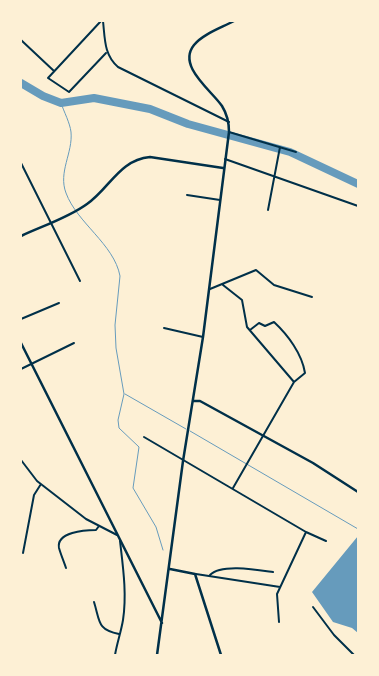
<!DOCTYPE html>
<html>
<head>
<meta charset="utf-8">
<style>
	body { margin:0 }
	#map { position:relative; width:379px; height:676px; overflow:hidden; background:#fdf0d5; font-family:"Alegreya Sans",sans-serif }
	canvas { display:block }
	.frame { position:absolute; inset:0; border:22px solid #fdf0d5; pointer-events:none }
</style>
</head>
<body>
<div id="map">
<canvas width="379" height="676"></canvas>
<div class="frame"></div>
</div>
<script>
const g = document.querySelector('canvas').getContext('2d');
g.lineJoin = 'round';
function paint(path, color) {
  g.fillStyle = color;
  g.fill(path, 'evenodd');
}
function strokePath(path, color, width, dash) {
  g.strokeStyle = color;
  g.lineWidth = width;
  g.lineCap = dash ? 'butt' : 'round';
  g.setLineDash(dash || []);
  g.stroke(path);
}
const water = new Path2D(`
	M 358,536 L 358,633 L 352,628 L 333,622 L 312,592 Z`);
const stream = new Path2D(`
	M 61,103 C 64,112 70,123 71,132 C 73,153 58,172 66,193 C 77,223 114,244 120,276 L 115,325 L 116,348 L 124,394 L 118,420 L 119,428 L 139,447 L 133,488 L 156,527 L 163,550
	M 125,394 L 186,429
	M 190,431 L 358,529`);
const river = new Path2D(`
	M 21,83 L 43,96 L 61,103 L 94,98 L 150,109 L 188,124 L 290,152 L 358,184`);
const minor = new Path2D(`
	M 101,21 L 48,78 L 69,92 L 106,53
	M 103,21 C 105,39 104,55 118,67 L 229,122
	M 21,40 L 54,71
	M 229,132 L 296,152
	M 225,159 L 358,206
	M 21,163 L 80,281
	M 187,195 L 220,200
	M 268,210 L 280,147
	M 223,285 L 242,300 L 247,327 L 294,382
	M 210,289 L 256,270 L 274,285 L 312,297
	M 21,319 L 59,303
	M 164,328 L 203,337
	M 21,369 L 74,343
	M 144,437 L 306,532 L 326,541
	M 21,460 L 37,481 L 86,519 L 117,535
	M 233,488 L 294,382 L 305,373 C 302,354 288,335 274,322 L 265,326 L 259,323 L 250,330
	M 23,553 L 34,495 L 41,484
	M 66,568 C 64,562 61,555 59,548 C 56,532 85,530 96,530 L 99,526
	M 196,574 L 280,587
	M 210,575 C 221,563 259,570 273,572
	M 94,602 C 100,621 97,630 119,634
	M 313,607 L 334,635 L 354,655
	M 279,622 L 277,594 L 306,532
	M 115,655 C 117,643 121,632 123,620 C 127,594 123,567 120,541`);
const tertiary = new Path2D(`
	M 21,236 C 42,226 68,218 87,204 C 110,188 119,160 150,157 L 223,168
	M 21,343 L 162,623
	M 193,401 L 200,401 L 313,463 L 358,492
	M 170,569 L 195,574 L 221,655
	M 157,655 L 183,461 L 203,337 L 229,132 C 229,122 227,114 222,106 C 211,90 177,66 194,45 C 203,34 221,28 234,21`);
paint(water, '#669bbc');
strokePath(stream, '#669bbc', 1);
strokePath(river, '#669bbc', 8);
strokePath(minor, '#003049', 2);
strokePath(tertiary, '#003049', 2.5);
</script>
</body>
</html>
